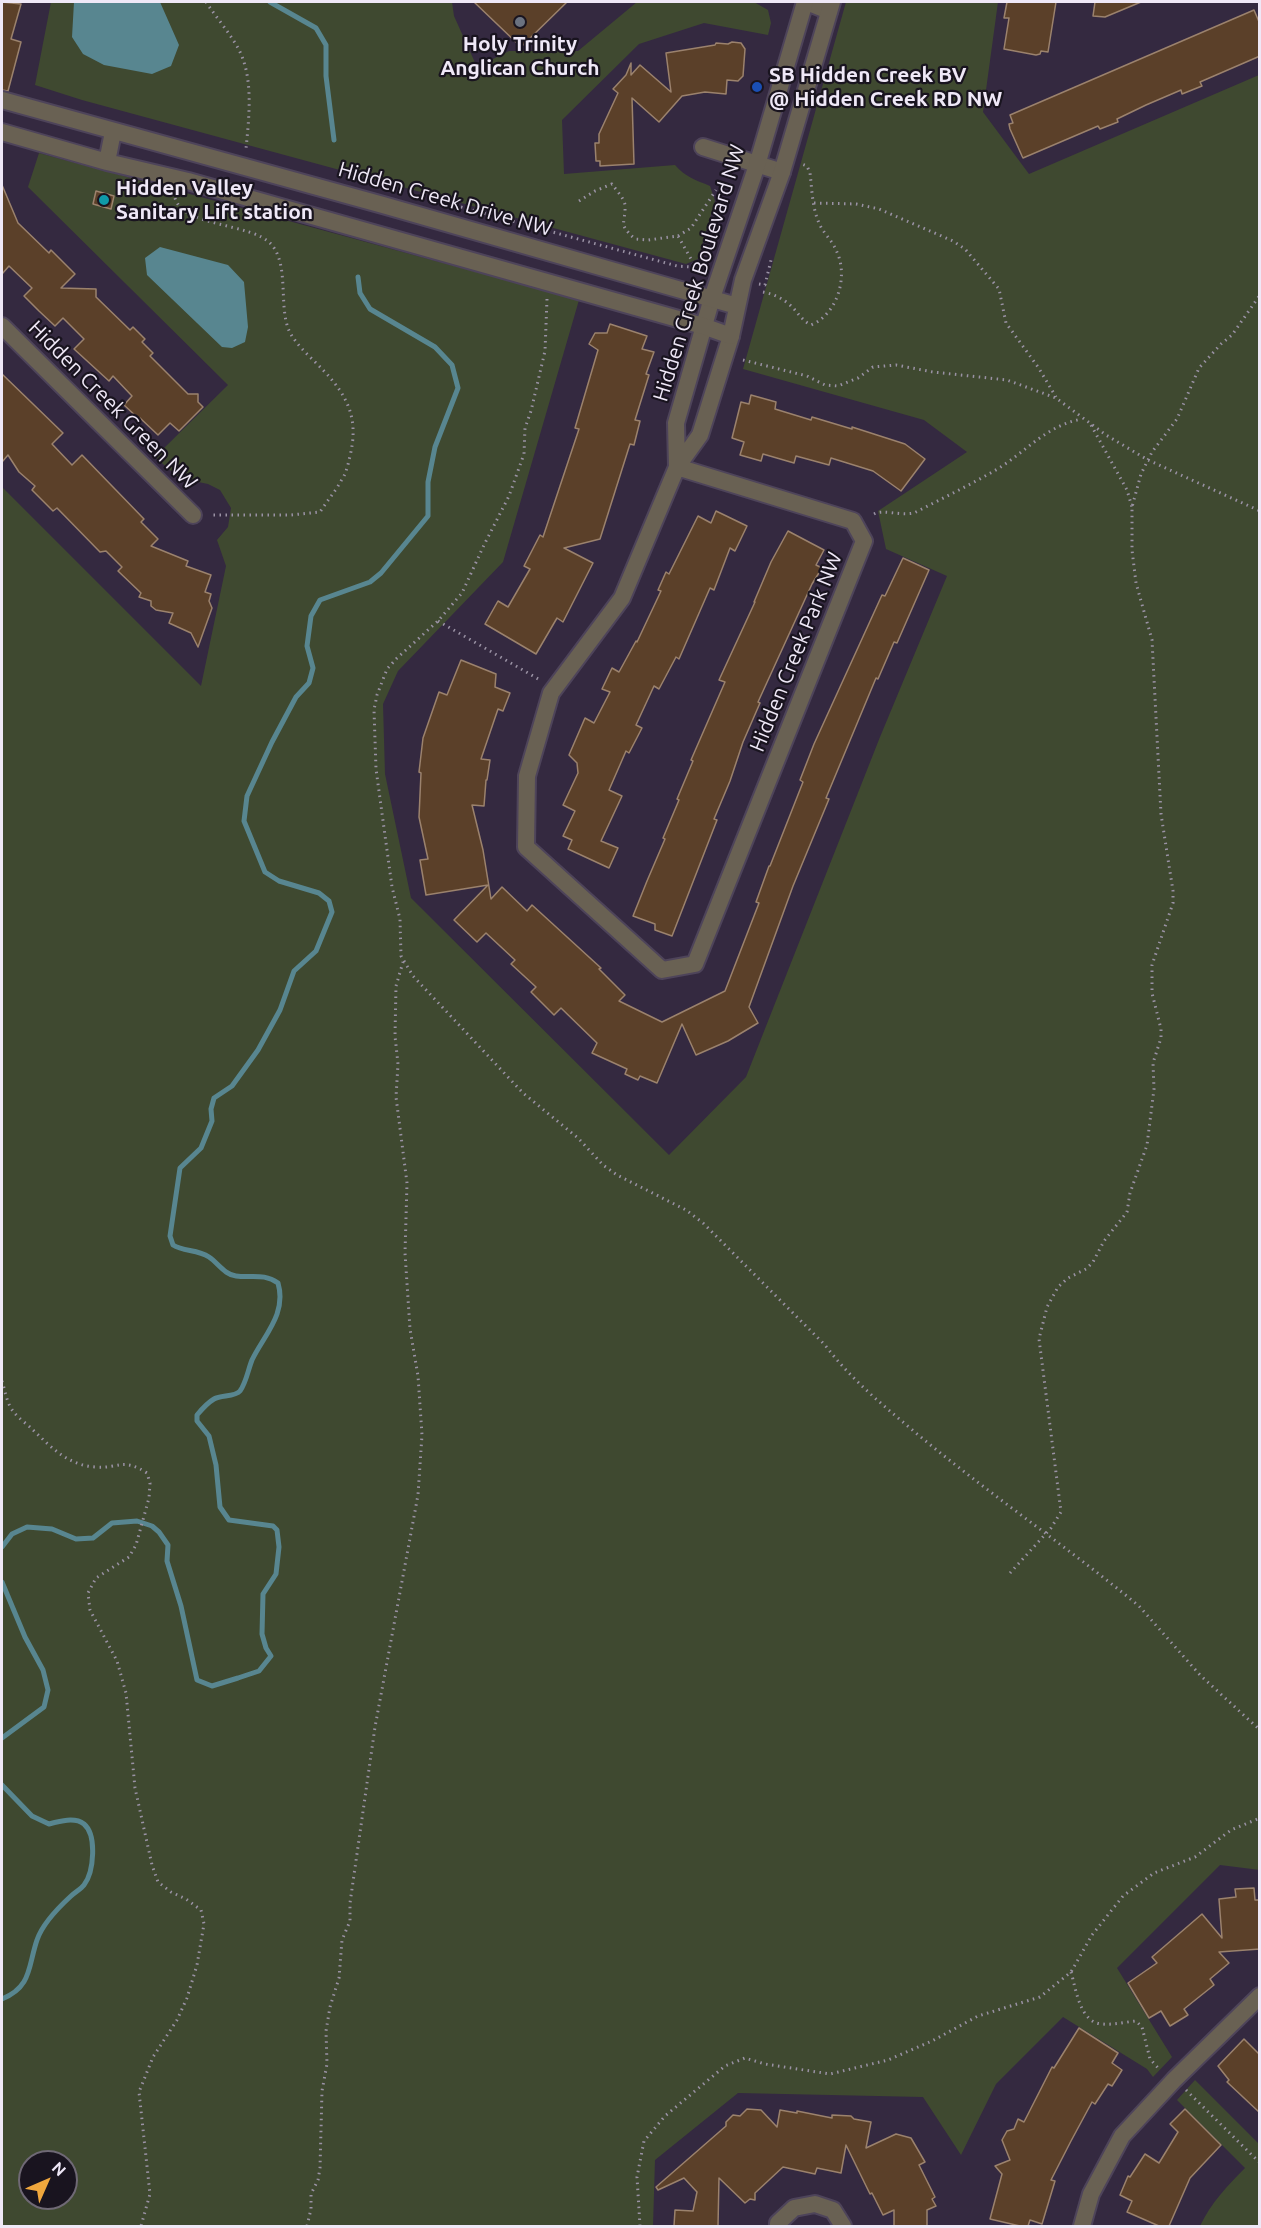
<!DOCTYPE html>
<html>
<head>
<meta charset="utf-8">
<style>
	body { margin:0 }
	#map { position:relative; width:1261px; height:2228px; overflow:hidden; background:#342940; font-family:Ubuntu,sans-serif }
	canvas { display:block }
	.frame { position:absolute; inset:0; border:3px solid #efe8f7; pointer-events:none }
	.north { position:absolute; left:18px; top:2150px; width:60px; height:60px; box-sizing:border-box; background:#19141f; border:2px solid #6f6975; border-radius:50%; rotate:45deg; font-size:16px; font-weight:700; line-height:24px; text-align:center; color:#efe8f7 }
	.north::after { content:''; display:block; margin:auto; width:21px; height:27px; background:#efa73d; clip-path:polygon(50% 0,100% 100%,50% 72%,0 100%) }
</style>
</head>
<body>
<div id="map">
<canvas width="1261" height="2228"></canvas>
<div class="frame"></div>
<div class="north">N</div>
</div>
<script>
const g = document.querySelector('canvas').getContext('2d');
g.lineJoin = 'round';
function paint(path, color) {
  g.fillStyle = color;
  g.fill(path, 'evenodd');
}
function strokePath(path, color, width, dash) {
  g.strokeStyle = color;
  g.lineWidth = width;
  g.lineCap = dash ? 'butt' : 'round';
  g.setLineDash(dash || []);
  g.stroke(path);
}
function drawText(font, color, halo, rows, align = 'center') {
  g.font = font + ' Ubuntu,sans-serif';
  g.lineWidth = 4.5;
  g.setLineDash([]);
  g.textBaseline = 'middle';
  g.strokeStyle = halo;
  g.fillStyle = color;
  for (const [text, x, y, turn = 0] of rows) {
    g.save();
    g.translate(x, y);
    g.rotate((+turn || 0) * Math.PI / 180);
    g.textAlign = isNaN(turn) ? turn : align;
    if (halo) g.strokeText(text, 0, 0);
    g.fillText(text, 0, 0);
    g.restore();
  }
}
const green = new Path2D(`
	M 51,2 L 452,2 L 454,16 L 477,67 L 509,51 L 578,51 L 637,2 L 754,2 L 768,10 L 771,23 L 768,35 L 704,23 L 639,44 L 562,120 L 564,174 L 675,165 C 685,177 696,180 710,186 L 715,201 L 698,259 L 686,264 L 82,100 L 35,85 Z
	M 846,2 L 998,2 L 983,112 L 1029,174 L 1259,75 L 1260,1870 L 1220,1865 L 1117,1968 L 1172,2057 L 1153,2077 L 1147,2069 L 1063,2017 L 996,2084 L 961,2155 L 923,2097 L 738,2093 L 655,2160 L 653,2226 L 2,2226 L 2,487 L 201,686 L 226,566 L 217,540 L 228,527 L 231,508 L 220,490 L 208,484 L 179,478 L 155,457 L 228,385 L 28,187 L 39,153 L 579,300 L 503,562 L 398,671 L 383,704 L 385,774 L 411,898 L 669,1155 L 746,1077 L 880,737 L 947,576 L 886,549 L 878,511 L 967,452 L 924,420 L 743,369 ZM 30,2162 L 66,2162 L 66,2198 L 30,2198 Z
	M 1195,2080 L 1259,2144 L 1259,2226 L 1200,2226 C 1211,2203 1227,2186 1245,2168 L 1177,2100 Z`);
const water = new Path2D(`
	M 74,2 L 160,2 L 179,45 L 171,66 L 152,74 L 104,65 L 83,54 L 72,37 Z
	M 160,247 L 228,265 L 244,282 L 248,327 L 245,342 L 232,348 L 222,347 L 147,275 L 145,258 Z`);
const stream = new Path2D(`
	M 270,2 L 316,28 L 326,45 L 326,76 L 334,140
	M 2,1547 L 12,1534 L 27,1527 L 52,1529 L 76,1539 L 93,1538 L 112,1523 L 137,1521 L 152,1526 L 159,1532 L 168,1545 L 167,1561 L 181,1606 L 197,1680 L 212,1686 L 238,1678 L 259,1671 L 271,1656 L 266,1648 L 262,1634 L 263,1594 L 276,1574 L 279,1547 L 277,1530 L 273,1526 L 229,1520 L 220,1507 L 216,1465 L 209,1436 L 197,1421 L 197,1415 C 202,1409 207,1403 214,1399 C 221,1395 235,1397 240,1391 C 246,1383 248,1370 252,1360 C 264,1335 287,1314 278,1283 C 264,1273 252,1278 236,1276 C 225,1275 218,1263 209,1257 C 197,1249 184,1252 173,1245 L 170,1236 L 180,1168 L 201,1148 L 212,1121 L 211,1109 L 214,1098 L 232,1086 L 258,1050 L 280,1010 L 294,971 L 316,951 L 332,912 L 329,901 L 319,893 L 279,881 L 265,872 L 244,821 L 247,796 L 272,742 L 296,697 L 309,683 L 313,668 L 307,646 L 311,616 L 320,600 L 370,582 L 381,573 L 428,516 L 428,482 L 435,447 L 458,388 L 452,365 L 435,347 L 370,309 L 360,293 L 358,277
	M 2,1582 L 25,1637 L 43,1670 L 48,1690 L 44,1707 L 2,1738
	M 2,1785 L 32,1816 L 49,1824 C 60,1821 75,1817 84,1824 C 97,1835 94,1872 84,1885 C 81,1889 75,1892 71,1896 C 59,1907 42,1925 37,1940 C 28,1966 32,1987 2,1999`);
const building = new Path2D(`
	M 2,2 L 21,4 L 11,39 L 21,42 L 8,91 L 2,90 Z
	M 474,2 L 567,2 L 521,47 Z
	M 1007,2 L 1056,2 L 1048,52 L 1041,51 L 1040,54 L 1036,55 L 1004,49 L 1009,18 L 1004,18 Z
	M 1095,2 L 1141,2 L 1105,17 L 1093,16 Z
	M 1254,10 L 1260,24 L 1260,56 L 1200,82 L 1202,86 L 1182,94 L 1181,90 L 1146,105 L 1117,119 L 1118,122 L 1100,129 L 1098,126 L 1023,158 L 1022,156 L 1010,129 L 1009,124 L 1013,123 L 1010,115 Z
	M 732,42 L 741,43 L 745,49 L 743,76 L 738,81 L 727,80 L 726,94 L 705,92 L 682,96 L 659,122 L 632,98 L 634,164 L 600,166 L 600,161 L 596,161 L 595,143 L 599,143 L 599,134 L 618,93 L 613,89 L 626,75 L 631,63 L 631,75 L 640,65 L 671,92 L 666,53 L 715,45 L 716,43 L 728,44 Z
	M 2,185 L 18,223 L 49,253 L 51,250 L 75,274 L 61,288 L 96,289 L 96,297 L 130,330 L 133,327 L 145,339 L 142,342 L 153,353 L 150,356 L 188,394 L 198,394 L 198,402 L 203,407 L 179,431 L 170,423 L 158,435 L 140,418 L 139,419 L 124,405 L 132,396 L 113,376 L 109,381 L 74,349 L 84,339 L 63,318 L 55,326 L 39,311 L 24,296 L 32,288 L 9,266 L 2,274 Z
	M 96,191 L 114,196 L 111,209 L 93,204 Z
	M 610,324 L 647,336 L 642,349 L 654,352 L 646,374 L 649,375 L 635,420 L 640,421 L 634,445 L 630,444 L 600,539 L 564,548 L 593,563 L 563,622 L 557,618 L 536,654 L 485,624 L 498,601 L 508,607 L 530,569 L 524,566 L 540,535 L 543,537 L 579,429 L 575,428 L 598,350 L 589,344 L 595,333 L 607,333 Z
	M 2,374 L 63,433 L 52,444 L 72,465 L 82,455 L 144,519 L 141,522 L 158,539 L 151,546 L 188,561 L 186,566 L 211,575 L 205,592 L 211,594 L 209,601 L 212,608 L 198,647 L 191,633 L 169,623 L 173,613 L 156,610 L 151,606 L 151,601 L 139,597 L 141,593 L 118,571 L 122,567 L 106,551 L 100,552 L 57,508 L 53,511 L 32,490 L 35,486 L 19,472 L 8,455 L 2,462 Z
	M 751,395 L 776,402 L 775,409 L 811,420 L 812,417 L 852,429 L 852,427 L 905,444 L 925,459 L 901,491 L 873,471 L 831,458 L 829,465 L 796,456 L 794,463 L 763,454 L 761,461 L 740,455 L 744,442 L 732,438 L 741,402 L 749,404 Z
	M 716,511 L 747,526 L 735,551 L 730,548 L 714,590 L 710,588 L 679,659 L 676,657 L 659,689 L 654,686 L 636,725 L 642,728 L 629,753 L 626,751 L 609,790 L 622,796 L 601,841 L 618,848 L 609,868 L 568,849 L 572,840 L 563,836 L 575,811 L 563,805 L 578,773 L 577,763 L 569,755 L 585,718 L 594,723 L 610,692 L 602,689 L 612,668 L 619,672 L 636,641 L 637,642 L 661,591 L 658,590 L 666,572 L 669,574 L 698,516 L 711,523 Z
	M 788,531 L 824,550 L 816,565 L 822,568 L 812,584 L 758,702 L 760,703 L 743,742 L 730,781 L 714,819 L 717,820 L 672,936 L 655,930 L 655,924 L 633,916 L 647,881 L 665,839 L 663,838 L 679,800 L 677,799 L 693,761 L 691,760 L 725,682 L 719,680 L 755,602 L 754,602 L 771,562 Z
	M 903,558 L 929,570 L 897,643 L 894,642 L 878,679 L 876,678 L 826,798 L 829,799 L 793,886 L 749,1007 L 758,1023 L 728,1041 L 696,1055 L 682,1024 L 657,1083 L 640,1076 L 638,1080 L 625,1074 L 627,1069 L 592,1053 L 597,1043 L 561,1008 L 554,1015 L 531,992 L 536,987 L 511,964 L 515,960 L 486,933 L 477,942 L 454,920 L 488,885 L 426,895 L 420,860 L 428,859 L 419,817 L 421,773 L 419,772 L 423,738 L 439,692 L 447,695 L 461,660 L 496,674 L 495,687 L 510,693 L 503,711 L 498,709 L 481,759 L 490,760 L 487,780 L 486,780 L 484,806 L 472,805 L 483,850 L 491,899 L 502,887 L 527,911 L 532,905 L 601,968 L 599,969 L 625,995 L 619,1001 L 662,1022 L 725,991 L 759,903 L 756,902 L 769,866 L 770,866 L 803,782 L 800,780 L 814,744 L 882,595 L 885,596 Z
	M 1254,1888 L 1255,1900 L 1260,1900 L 1260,1949 L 1219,1952 L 1229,1963 L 1210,1979 L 1214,1985 L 1184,2009 L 1188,2015 L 1170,2026 L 1161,2011 L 1149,2018 L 1128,1983 L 1157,1963 L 1152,1957 L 1202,1914 L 1222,1938 L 1219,1899 L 1236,1897 L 1235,1889 Z
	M 1079,2028 L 1118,2053 L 1112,2063 L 1122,2070 L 1112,2086 L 1108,2084 L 1095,2104 L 1092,2102 L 1071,2141 L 1051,2180 L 1055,2181 L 1042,2224 L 1030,2220 L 1028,2226 L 1020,2226 L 990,2219 L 1002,2174 L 995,2166 L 1010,2160 L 1002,2140 L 1007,2131 L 1014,2129 L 1018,2119 L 1024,2122 L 1052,2067 L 1054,2068 Z
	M 1244,2039 L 1260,2055 L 1260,2113 L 1227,2082 L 1229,2080 L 1218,2066 Z
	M 747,2109 L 761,2110 L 777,2127 L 780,2110 L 797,2113 L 797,2111 L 832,2118 L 832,2115 L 851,2116 L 854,2119 L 871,2122 L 866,2148 L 896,2134 L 911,2138 L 925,2162 L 919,2165 L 935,2197 L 932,2199 L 936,2206 L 927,2210 L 927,2226 L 894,2226 L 894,2210 L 883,2215 L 872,2193 L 870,2194 L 846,2145 L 841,2173 L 817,2168 L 815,2174 L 783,2167 L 755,2193 L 755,2200 L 750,2199 L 745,2203 L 719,2178 L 718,2226 L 674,2226 L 675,2210 L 693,2211 L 697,2192 L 684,2178 L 658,2190 L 656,2187 L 726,2126 L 726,2122 L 733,2115 L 740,2116 Z
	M 1185,2109 L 1221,2145 L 1190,2178 L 1169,2226 L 1159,2226 L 1127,2212 L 1132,2201 L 1120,2195 L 1128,2176 L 1130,2177 L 1145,2154 L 1159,2163 L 1178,2132 L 1170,2124 Z`);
const path = new Path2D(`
	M 206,2 C 216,17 229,32 238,48 C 254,77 249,117 246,149
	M 175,198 C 183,227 252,223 271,244 C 289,264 279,303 288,328 C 294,344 311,357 323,370 C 348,396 359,419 350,456 C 348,465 346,474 341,481 C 335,492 327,501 320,512 L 291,515 L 210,515
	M 579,201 L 595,191 L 612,184 C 616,190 624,198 625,205 C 626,224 617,223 635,239 L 648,240 L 678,236 L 695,266
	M 814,203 L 856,204 L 879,209 L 953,241 L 965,249 L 999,289 L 1006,323 L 1038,367 L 1056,397
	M 461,207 L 677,266 L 704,268
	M 678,236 L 691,228 L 716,190
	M 759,284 L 765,285 L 772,256
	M 763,292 C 773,294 782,298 790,305 C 798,312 801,320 811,325 C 838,314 849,275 836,250 C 832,240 823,233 819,223 C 812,207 812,189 810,173 L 807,166 L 802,164
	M 547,299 L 545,351 L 531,411 L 525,428 L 524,454 L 509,496 L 484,545 L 462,593 L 438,621 L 397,658 L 387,669 L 377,695 L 374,710 L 376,769 L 392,887 L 400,919 L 401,956 L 413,976 L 523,1093 L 578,1138 L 603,1165 L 617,1175 L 686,1210 L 703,1223 L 825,1345 C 849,1377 879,1402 910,1428 C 980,1487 1056,1539 1128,1597 L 1139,1606 L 1200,1675 L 1260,1730
	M 743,360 L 807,376 L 825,385 L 838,386 L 858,378 L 873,367 L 896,365 L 933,372 L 1007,380 L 1056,398 L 1106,435 L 1148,460 L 1260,511
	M 1091,425 L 1127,490 L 1132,507
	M 874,514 C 884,509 899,516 914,513 C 941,499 968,486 994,471 C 1024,454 1046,425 1082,419
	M 438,621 L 540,680
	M 2,1381 C 5,1390 7,1404 13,1411 C 18,1418 27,1424 33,1430 C 52,1448 68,1465 95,1467 C 120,1469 122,1457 147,1473 L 150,1483 L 149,1498 L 136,1545 L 129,1557 L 96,1578 L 88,1593 L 90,1610 L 117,1661 L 126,1693 L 135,1788 L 152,1865 L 158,1882 L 171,1892 L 186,1899 L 201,1910 L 204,1924 L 197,1965 L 187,1998 L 177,2020 L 153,2057 L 139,2092 L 150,2194 L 141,2226
	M 1010,1573 L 1051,1528 L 1061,1512 L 1039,1339 L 1047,1307 L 1058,1287 L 1068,1278 L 1086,1269 L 1093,1262 L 1104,1241 L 1127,1212 L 1130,1193 L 1147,1145 L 1154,1089 L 1153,1063 L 1161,1038 L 1161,1029 L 1152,993 L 1152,965 L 1173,903 L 1173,891 L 1161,814 L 1152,640 L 1136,583 L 1132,550 L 1132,507 L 1141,474 L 1152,452 L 1177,419 L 1199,368 L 1221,344 L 1232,335 L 1260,295
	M 1071,1972 C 1076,1989 1080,2024 1103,2024 C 1114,2025 1125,2022 1136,2021 L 1142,2027 L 1150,2059 L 1160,2070
	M 1186,2090 L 1260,2163
	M 307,2226 L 311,2209 L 311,2194 L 318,2180 L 320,2168 L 322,2091 L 327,2064 L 326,2031 L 330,2007 L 339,1978 L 342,1940 L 350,1921 L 350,1903 L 375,1727 L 418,1495 L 422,1435 L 418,1376 L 410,1329 L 405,1253 L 407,1183 L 396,1097 L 398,1064 L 395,1036 L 396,986 L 403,962
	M 640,2226 L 637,2177 L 644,2141 L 665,2116 L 725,2066 L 745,2058 L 765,2064 L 830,2074 L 888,2060 L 932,2041 L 978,2016 L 1040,1997 L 1071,1972 L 1092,1935 L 1123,1896 L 1154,1873 L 1195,1857 L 1231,1830 L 1260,1818`);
const minor = new Path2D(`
	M 807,2 L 829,11
	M 703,147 L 782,172
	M 2,326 L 193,515
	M 677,467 L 853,521 L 864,541 L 695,964 L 662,970 L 526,847 L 527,776 L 551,693 L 622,598 L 677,467 L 700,435 L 731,336
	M 677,467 L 676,423 L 712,298
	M 778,2226 L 778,2223 L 794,2208 L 815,2204 L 833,2210 L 843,2226
	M 1082,2226 L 1091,2194 L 1122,2136 L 1174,2080 L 1260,1996`);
const tertiary = new Path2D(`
	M 2,100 L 383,205 L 737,306
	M 2,132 L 107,162 L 188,181 L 703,326 L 731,336 L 743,280 L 782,172 L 832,2
	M 107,162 L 113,132
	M 712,298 L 757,165 L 805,2`);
const markers = [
	[520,22,6,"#6b7280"],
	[757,87,6,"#1a4fb4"],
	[104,200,6,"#0f9aa8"]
];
const poiNames = [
	["Holy Trinity",520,44,"center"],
	["Anglican Church",520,68,"center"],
	["SB Hidden Creek BV",769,75],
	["@ Hidden Creek RD NW",769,99],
	["Hidden Valley",116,188],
	["Sanitary Lift station",116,212]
];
const streetNames = [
	["Hidden Creek Drive NW",445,199,16],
	["Hidden Creek Boulevard NW",699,273,-73],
	["Hidden Creek Green NW",113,405,45],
	["Hidden Creek Park NW",796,652,-68]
];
paint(green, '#3f4930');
paint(water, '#588690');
strokePath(stream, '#588690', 5);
paint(building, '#5b4029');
strokePath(building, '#9b826d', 1.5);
strokePath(minor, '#4e445a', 20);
strokePath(tertiary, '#4e445a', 20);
strokePath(path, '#9a92a4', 3, [1.5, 4.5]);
strokePath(minor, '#696153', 16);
strokePath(tertiary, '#696153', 16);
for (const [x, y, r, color] of markers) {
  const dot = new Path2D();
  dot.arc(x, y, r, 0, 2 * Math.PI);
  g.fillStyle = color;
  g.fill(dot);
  strokePath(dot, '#19141f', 2);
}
drawText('bold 21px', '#efe8f7', '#19141f', poiNames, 'left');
drawText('21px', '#efe8f7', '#19141f', streetNames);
</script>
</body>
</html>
